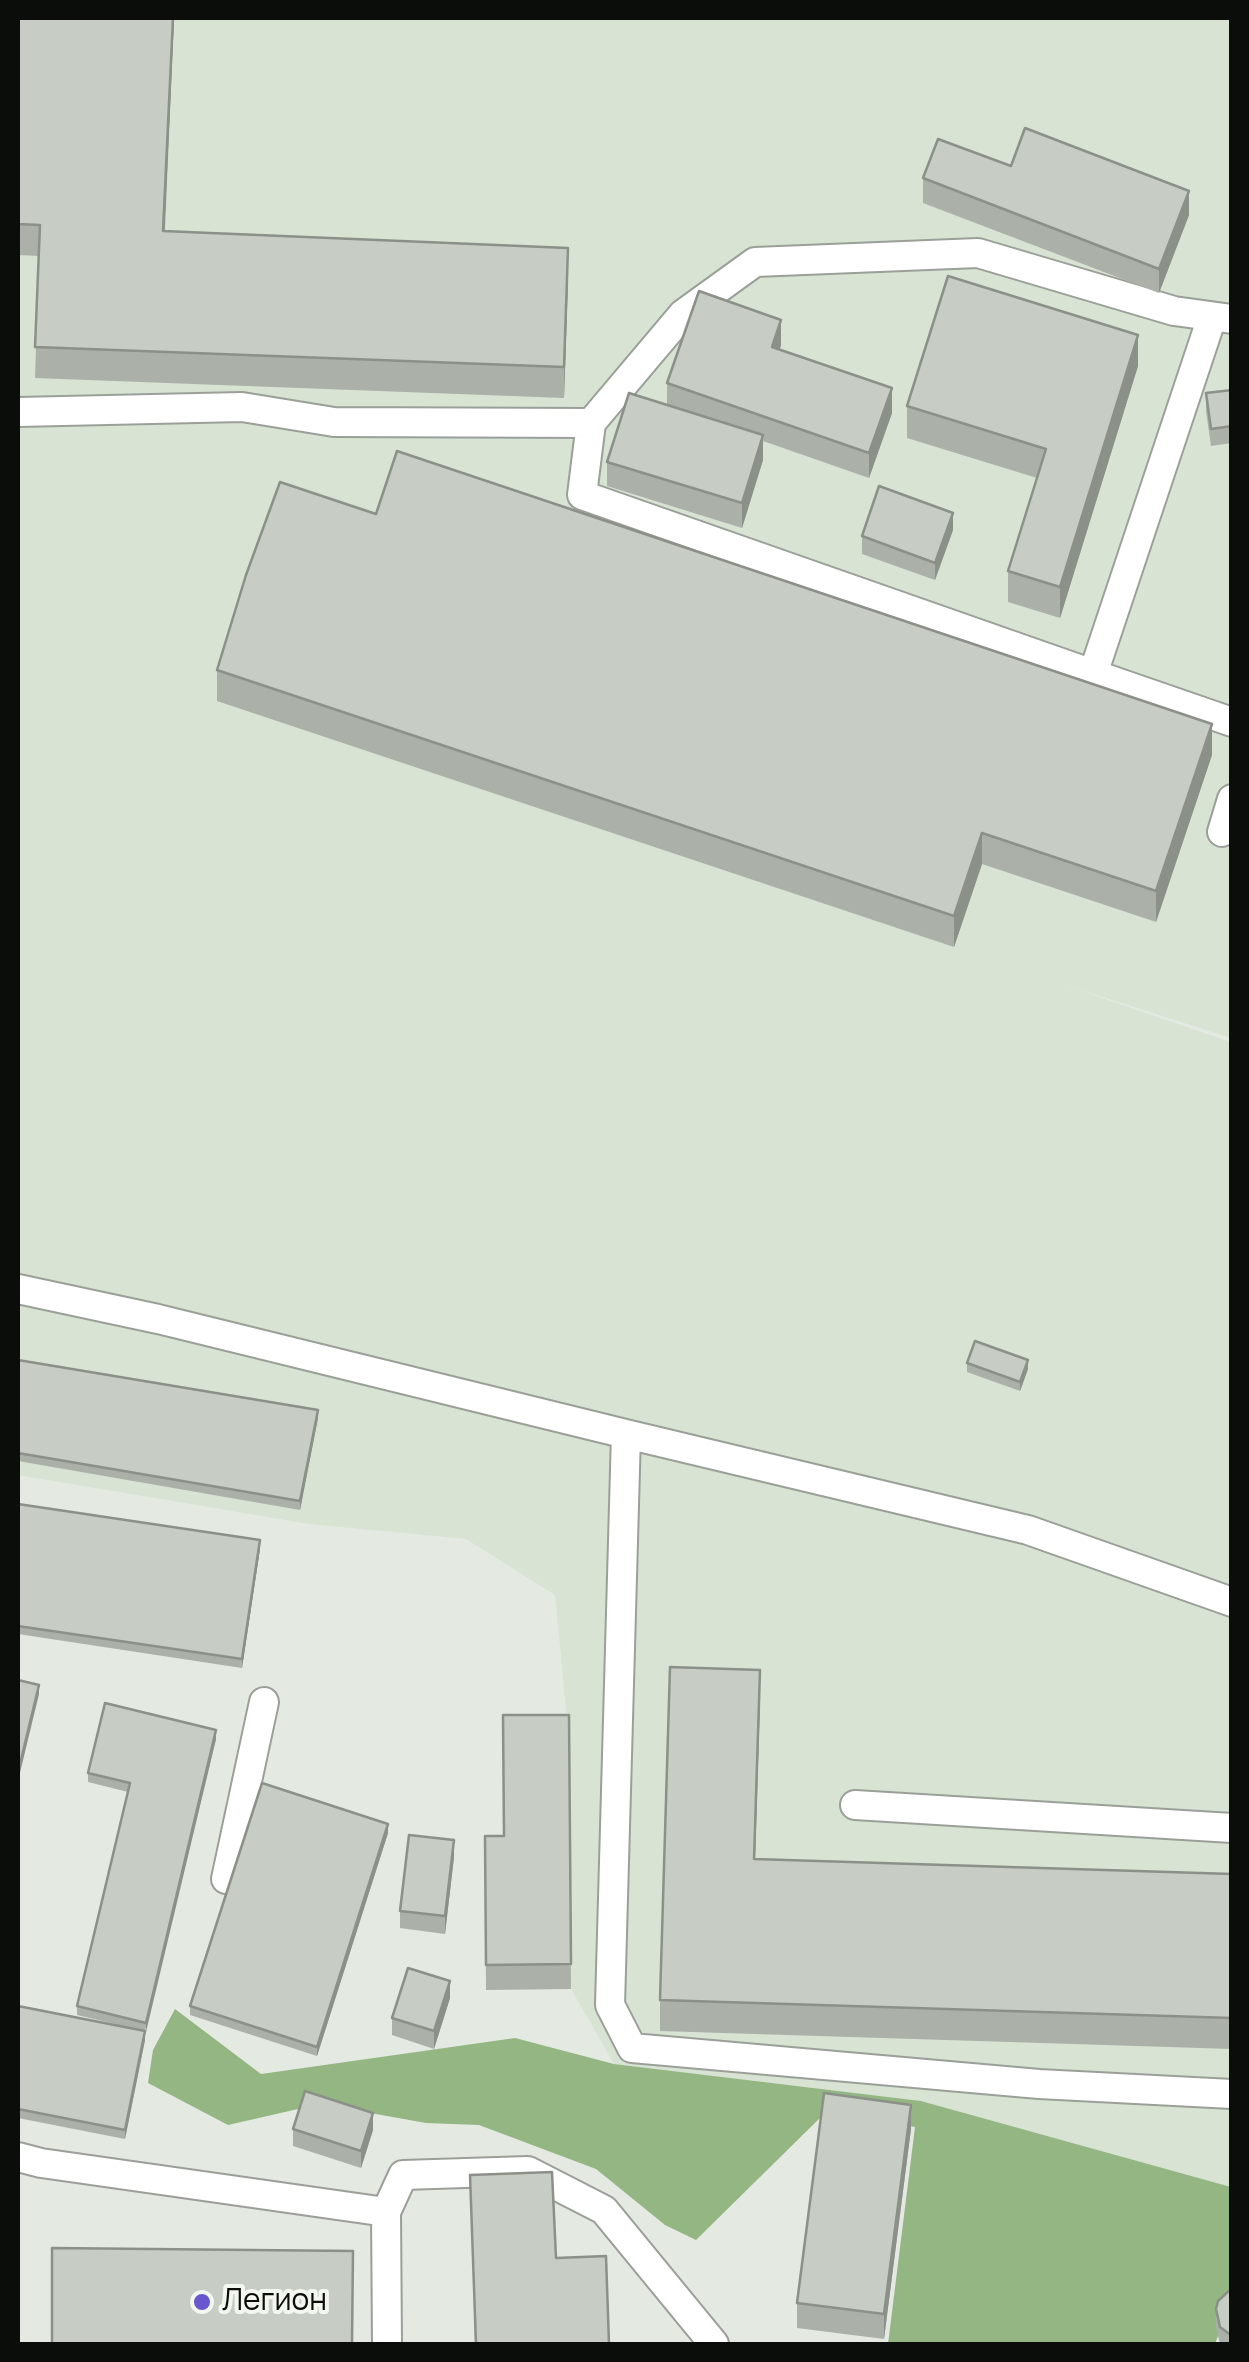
<!DOCTYPE html>
<html>
<head>
<meta charset="utf-8">
<style>
	body { margin:0 }
	#map { position:relative; width:1249px; height:2362px; overflow:hidden; background:#e4eae2; font-family:Manrope,sans-serif }
	canvas { display:block }
	.frame { position:absolute; inset:0; border:20px solid #0b0d0a; pointer-events:none }
</style>
</head>
<body>
<div id="map">
<canvas width="1249" height="2362"></canvas>
<div class="frame"></div>
</div>
<script>
const g = document.querySelector('canvas').getContext('2d');
g.lineJoin = 'round';
function paint(path, color) {
  g.fillStyle = color;
  g.fill(path, 'evenodd');
}
function strokePath(path, color, width, dash) {
  g.strokeStyle = color;
  g.lineWidth = width;
  g.lineCap = dash ? 'butt' : 'round';
  g.setLineDash(dash || []);
  g.stroke(path);
}
function drawText(font, color, halo, rows, align = 'center') {
  g.font = font + ' Manrope,sans-serif';
  g.lineWidth = 8;
  g.setLineDash([]);
  g.textBaseline = 'middle';
  g.strokeStyle = halo;
  g.fillStyle = color;
  for (const [text, x, y, turn = 0] of rows) {
    g.save();
    g.translate(x, y);
    g.rotate((+turn || 0) * Math.PI / 180);
    g.textAlign = isNaN(turn) ? turn : align;
    if (halo) g.strokeText(text, 0, 0);
    g.fillText(text, 0, 0);
    g.restore();
  }
}
const built = new Path2D(`
	M 18,18 L 1231,18 L 1231,1038 L 1059,983 L 1231,1042 L 1231,2187 L 921,2101 L 614,2064 L 571,1989 L 569,1740 L 555,1595 L 466,1539 L 309,1524 L 18,1475 Z`);
const forest = new Path2D(`
	M 175,2009 L 261,2074 L 515,2038 L 614,2064 L 921,2101 L 1231,2187 L 1231,2301 L 1215,2344 L 888,2344 L 915,2127 L 823,2115 L 696,2240 L 665,2225 L 596,2169 L 479,2125 L 426,2123 L 320,2104 L 228,2125 L 148,2083 L 153,2050 Z`);
const service = new Path2D(`
	M 18,412 L 242,407 L 334,422 L 591,423 L 683,314 L 755,262 L 978,253 L 1174,311 L 1232,319
	M 591,423 L 582,495 L 1093,674 L 1212,317
	M 1093,674 L 1232,722
	M 1222,832 L 1232,799
	M 18,1289 L 158,1319 L 626,1434 L 610,2005 L 632,2048 L 1039,2084 L 1232,2094
	M 626,1434 L 1028,1530 L 1232,1602
	M 855,1805 L 1232,1828
	M 226,1879 L 264,1702
	M 18,2157 L 41,2163 L 386,2212
	M 387,2344 L 386,2212 L 403,2175 L 528,2171 L 604,2210 L 714,2344`);
const wall = new Path2D(`
	M 18,18 L 174,18 L 165,231 L 568,279 L 564,398 L 35,378 L 39,256 L 18,255 Z
	M 1011,166 L 1189,215 L 1159,293 L 923,203 L 923,178 Z
	M 781,345 L 780,349 L 892,413 L 869,478 L 763,441 L 763,460 L 742,528 L 607,486 L 607,462 L 667,405 L 667,383 Z
	M 1138,366 L 1060,618 L 1008,602 L 1008,571 L 1037,478 L 907,438 L 907,406 Z
	M 1232,390 L 1232,443 L 1211,446 L 1206,411 L 1206,393 Z
	M 376,514 L 1212,755 L 1156,922 L 982,864 L 954,947 L 217,701 L 217,670 Z
	M 953,530 L 935,580 L 862,554 L 862,536 Z
	M 18,1360 L 318,1418 L 300,1510 L 18,1461 Z
	M 967,1363 L 1028,1369 L 1020,1391 L 967,1372 Z
	M 18,1504 L 260,1549 L 242,1668 L 18,1634 Z
	M 760,1701 L 755,1859 L 1232,1874 L 1232,2049 L 660,2031 L 660,2000 Z
	M 569,1715 L 571,1989 L 486,1990 L 485,1836 L 504,1836 Z
	M 216,1739 L 145,2031 L 145,2040 L 125,2139 L 18,2118 L 18,2006 L 136,2029 L 77,2015 L 77,2006 L 128,1792 L 88,1782 L 88,1773 Z
	M 388,1833 L 317,2056 L 190,2015 L 190,2006 Z
	M 454,1857 L 445,1934 L 400,1928 L 400,1911 Z
	M 450,1998 L 434,2049 L 392,2035 L 392,2018 Z
	M 293,2129 L 373,2130 L 361,2168 L 293,2146 Z
	M 911,2129 L 884,2339 L 797,2328 L 797,2303 Z
	M 470,2175 L 556,2258 L 609,2344 L 475,2344 Z
	M 1232,2288 L 1232,2344 L 1220,2344 L 1216,2327 L 1216,2309 Z`);
const shadedWall = new Path2D(`
	M 173,18 L 174,18 L 163,262 L 163,231 Z
	M 1189,191 L 1189,215 L 1159,293 L 1159,269 Z
	M 568,248 L 568,279 L 564,398 L 564,367 Z
	M 781,320 L 781,345 L 772,371 L 772,347 Z
	M 1138,335 L 1138,366 L 1060,618 L 1060,587 Z
	M 892,388 L 892,413 L 869,478 L 869,453 Z
	M 763,435 L 763,460 L 742,528 L 742,503 Z
	M 953,513 L 953,530 L 935,580 L 935,563 Z
	M 1212,724 L 1212,755 L 1156,922 L 1156,891 Z
	M 982,833 L 982,864 L 954,947 L 954,916 Z
	M 1028,1360 L 1028,1369 L 1020,1391 L 1020,1382 Z
	M 318,1410 L 318,1418 L 300,1510 L 300,1501 Z
	M 260,1540 L 260,1549 L 242,1668 L 242,1659 Z
	M 760,1670 L 760,1701 L 754,1890 L 754,1859 Z
	M 39,1685 L 39,1694 L 18,1781 L 18,1772 Z
	M 216,1730 L 216,1739 L 146,2032 L 146,2023 Z
	M 388,1824 L 388,1833 L 317,2056 L 317,2047 Z
	M 454,1840 L 454,1857 L 445,1934 L 445,1916 Z
	M 450,1981 L 450,1998 L 434,2049 L 434,2031 Z
	M 145,2031 L 145,2040 L 125,2139 L 125,2130 Z
	M 911,2105 L 911,2129 L 884,2339 L 884,2314 Z
	M 373,2113 L 373,2130 L 361,2168 L 361,2151 Z`);
const building = new Path2D(`
	M 18,18 L 173,18 L 163,231 L 568,248 L 564,367 L 35,347 L 40,225 L 18,224 Z
	M 1025,128 L 1189,191 L 1159,269 L 923,178 L 938,139 L 1011,166 Z
	M 948,276 L 1138,335 L 1060,587 L 1008,571 L 1046,449 L 907,406 Z
	M 699,291 L 781,320 L 772,347 L 892,388 L 869,453 L 667,383 Z
	M 1232,390 L 1232,426 L 1211,429 L 1206,393 Z
	M 629,393 L 763,435 L 742,503 L 607,462 Z
	M 397,451 L 1212,724 L 1156,891 L 982,833 L 954,916 L 217,670 L 246,575 L 280,482 L 376,514 Z
	M 879,486 L 953,513 L 935,563 L 862,536 Z
	M 975,1341 L 1028,1360 L 1020,1382 L 967,1363 Z
	M 18,1360 L 318,1410 L 300,1501 L 18,1453 Z
	M 18,1504 L 260,1540 L 242,1659 L 18,1626 Z
	M 670,1667 L 760,1670 L 754,1859 L 1232,1874 L 1232,2018 L 660,2000 Z
	M 18,1680 L 39,1685 L 18,1772 Z
	M 105,1703 L 216,1730 L 146,2023 L 77,2006 L 130,1783 L 88,1773 Z
	M 503,1715 L 569,1715 L 571,1964 L 486,1965 L 485,1836 L 504,1836 Z
	M 262,1783 L 388,1824 L 317,2047 L 190,2006 Z
	M 409,1835 L 454,1840 L 445,1916 L 400,1911 Z
	M 408,1968 L 450,1981 L 434,2031 L 392,2018 Z
	M 18,2006 L 145,2031 L 125,2130 L 18,2109 Z
	M 305,2091 L 373,2113 L 361,2151 L 293,2129 Z
	M 824,2093 L 911,2105 L 884,2314 L 797,2303 Z
	M 552,2172 L 556,2258 L 606,2256 L 609,2344 L 476,2344 L 470,2175 Z
	M 52,2248 L 353,2251 L 352,2344 L 52,2344 Z
	M 1232,2288 L 1232,2336 L 1220,2327 L 1216,2309 L 1218,2301 Z`);
const markers = [
	[202,2302,10,"#6957d0"]
];
const poiNames = [
	["Легион",222,2302]
];
paint(built, '#d8e3d4');
paint(forest, '#94b683');
strokePath(service, '#9aa098', 32);
strokePath(service, '#fff', 28);
paint(wall, '#abb0a9');
paint(shadedWall, '#8b9089');
paint(building, '#c7cdc4');
strokePath(building, '#8b9089', 2.5);
for (const [x, y, r, color] of markers) {
  const dot = new Path2D();
  dot.arc(x, y, r, 0, 2 * Math.PI);
  g.fillStyle = color;
  g.fill(dot);
  strokePath(dot, '#f2f8ef', 4);
}
drawText('30px', '#0b0d0a', '#f2f8ef', poiNames, 'left');
</script>
</body>
</html>
